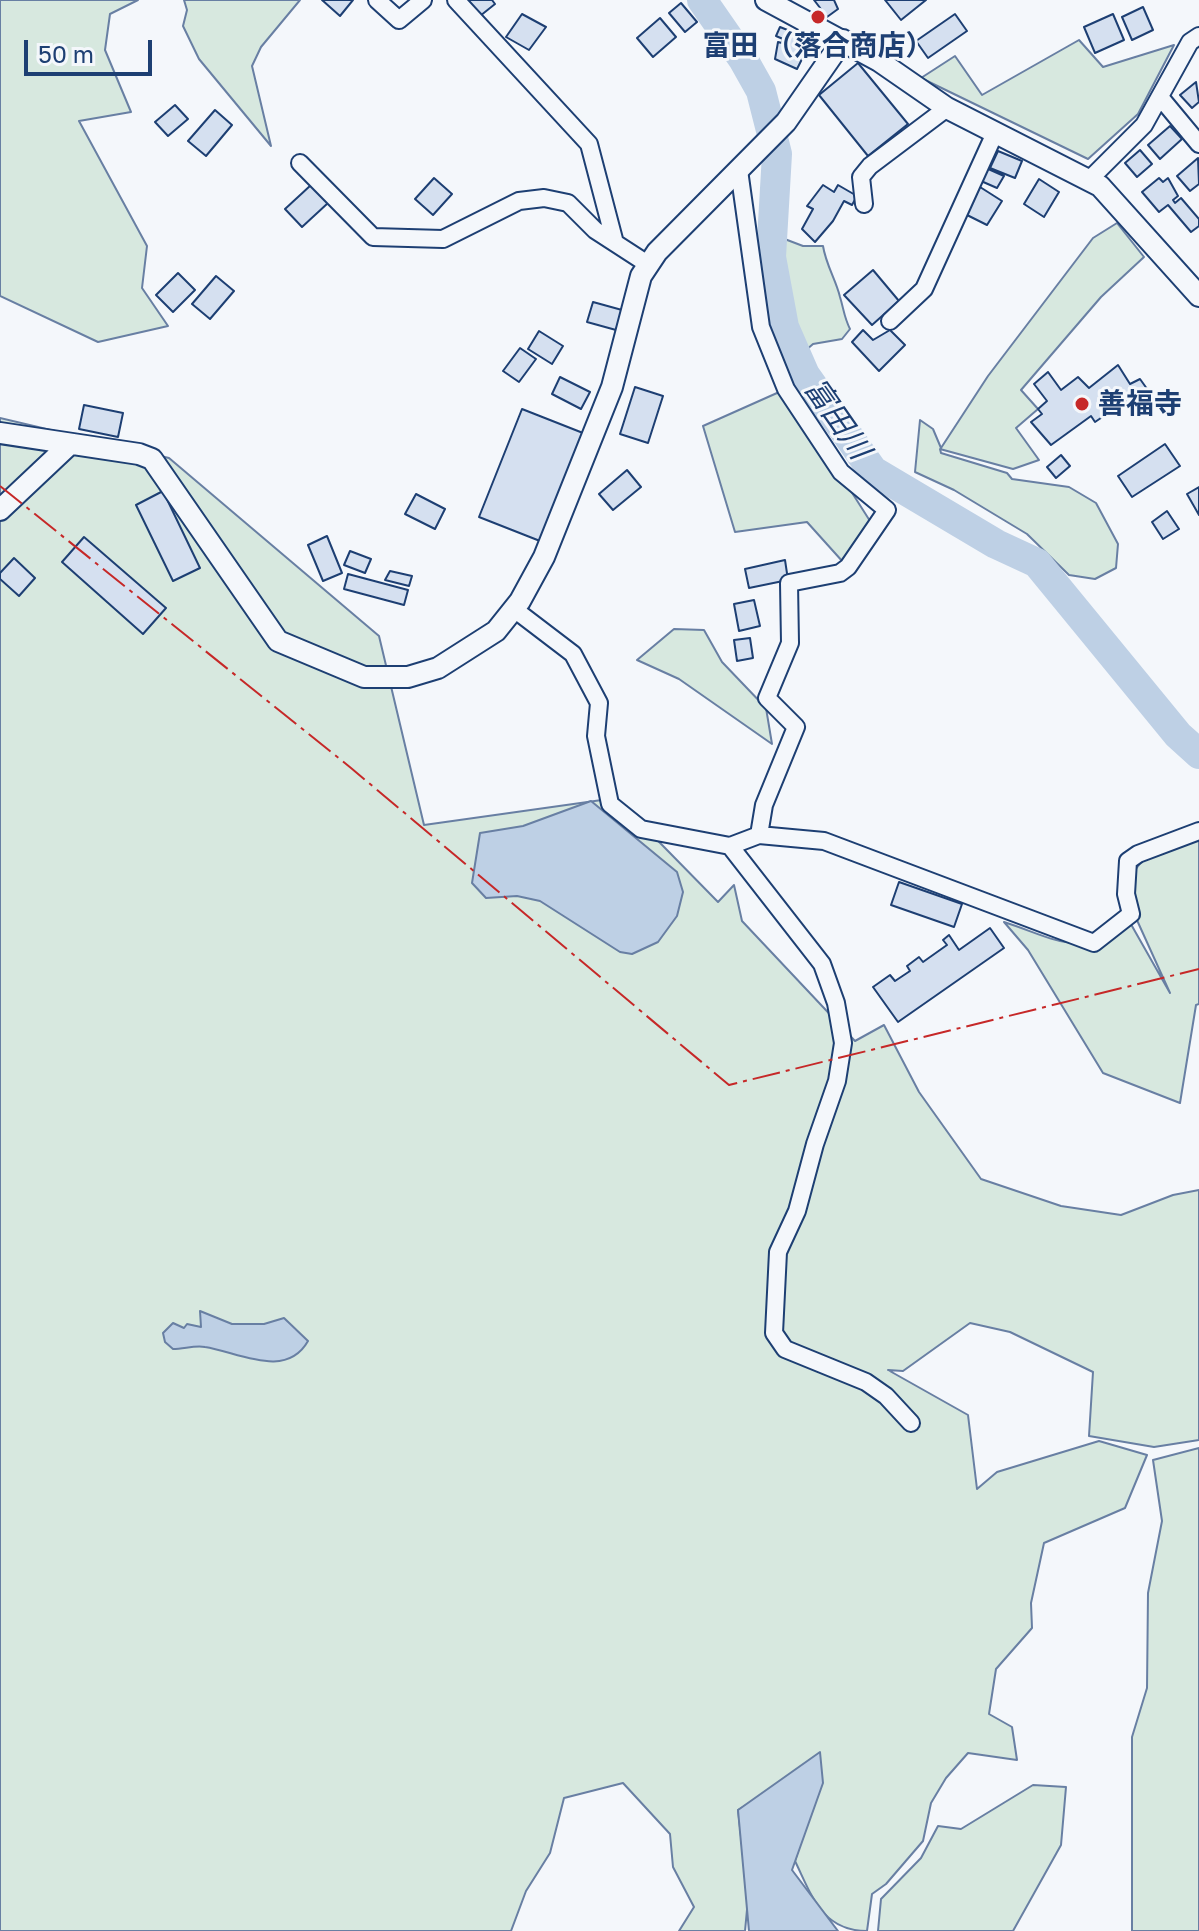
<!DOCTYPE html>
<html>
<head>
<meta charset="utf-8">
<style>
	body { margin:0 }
	#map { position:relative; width:1199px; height:1931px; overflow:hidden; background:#f4f7fb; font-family:"Golos Text",sans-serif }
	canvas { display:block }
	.scale { position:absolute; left:24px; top:40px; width:128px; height:36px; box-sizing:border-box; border:4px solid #1d3f73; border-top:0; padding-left:10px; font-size:24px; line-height:28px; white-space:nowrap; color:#1d3f73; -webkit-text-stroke:6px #f4f7fb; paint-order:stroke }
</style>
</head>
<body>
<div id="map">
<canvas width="1199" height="1931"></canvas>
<div class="scale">50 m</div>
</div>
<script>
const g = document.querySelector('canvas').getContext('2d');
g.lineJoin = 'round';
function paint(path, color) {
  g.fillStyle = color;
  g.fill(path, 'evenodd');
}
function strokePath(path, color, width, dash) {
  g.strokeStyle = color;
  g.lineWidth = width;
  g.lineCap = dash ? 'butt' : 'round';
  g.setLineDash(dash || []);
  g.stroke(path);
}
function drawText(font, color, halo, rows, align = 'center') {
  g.font = font + ' "Golos Text","Noto Sans JP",sans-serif';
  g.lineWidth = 6;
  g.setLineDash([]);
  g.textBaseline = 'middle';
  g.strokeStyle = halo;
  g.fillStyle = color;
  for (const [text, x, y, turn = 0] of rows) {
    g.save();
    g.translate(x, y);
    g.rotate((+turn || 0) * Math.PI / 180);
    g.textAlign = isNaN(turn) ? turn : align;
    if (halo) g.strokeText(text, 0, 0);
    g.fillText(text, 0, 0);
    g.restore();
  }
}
const green = new Path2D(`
	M 0,0 L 138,0 L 110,14 L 105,50 L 131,112 L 79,121 L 147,246 L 142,288 L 168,326 L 98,342 L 0,296 Z
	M 184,0 L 300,0 L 261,47 L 252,66 L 271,146 L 199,59 L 183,26 L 187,10 Z
	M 1079,40 L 1103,67 L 1174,45 L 1138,114 L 1088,159 L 921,78 L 955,56 L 982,95 Z
	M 1117,223 L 1144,257 L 1101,297 L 1021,390 L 1038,409 L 1016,428 L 1039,460 L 1013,469 L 940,449 L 941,453 L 1007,473 L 1012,479 L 1069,487 L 1096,503 L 1118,544 L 1116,568 L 1095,579 L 1069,575 L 1027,534 L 954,490 L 915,472 L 920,420 L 933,429 L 941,448 L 988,376 L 1093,238 Z
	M 782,238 L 803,246 L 823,246 C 826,265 836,280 840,297 C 844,310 844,317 850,329 L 842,339 L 813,344 L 805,351 L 790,317 L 775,250 Z
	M 786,389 L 870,521 L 843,562 L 807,522 L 735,532 L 703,426 Z
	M 0,418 L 169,458 L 379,636 L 424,825 L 616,798 L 718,902 L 734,885 L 742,921 L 855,1041 L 884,1025 L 919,1092 L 981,1179 L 1061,1206 L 1121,1215 L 1173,1195 L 1199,1190 L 1199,1440 L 1154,1447 L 1089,1436 L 1093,1372 L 1010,1332 L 970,1323 L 903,1371 L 888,1370 L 968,1415 L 977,1489 L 997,1472 L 1099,1441 L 1147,1455 L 1125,1508 L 1044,1543 L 1031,1603 L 1032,1628 L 996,1669 L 989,1714 L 1012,1727 L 1017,1760 L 968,1753 L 946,1778 L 931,1803 L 923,1841 L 886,1884 L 872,1894 L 867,1931 C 822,1931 812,1896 795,1861 L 804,1831 L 780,1784 L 738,1810 L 748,1899 L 745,1931 L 679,1931 L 694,1907 L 673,1867 L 670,1834 L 623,1783 L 564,1798 L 550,1853 L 526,1891 L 511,1931 L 0,1931 Z
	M 674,629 L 704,630 L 722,662 L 766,708 L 772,744 L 679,679 L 637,660 Z
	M 1199,836 L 1199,1004 L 1196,1005 L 1180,1103 L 1103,1073 L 1028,950 L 1004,922 C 1057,939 1079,960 1128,919 L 1170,993 L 1136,918 L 1126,882 L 1145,857 Z
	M 1199,1448 L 1199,1931 L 1132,1931 L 1132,1737 L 1147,1688 L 1148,1593 L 1162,1521 L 1153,1460 Z
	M 1033,1785 L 1066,1787 L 1061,1845 L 1013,1931 L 878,1931 L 881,1899 L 921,1858 L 938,1826 L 961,1829 Z`);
const water = new Path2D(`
	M 591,801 L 677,872 L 683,892 L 677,916 L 658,942 L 632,954 L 620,952 L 540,901 L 517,896 L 486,898 L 472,883 L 480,833 L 523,826 Z
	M 200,1311 L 232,1324 L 264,1324 L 284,1318 L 308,1341 C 286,1380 238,1352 205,1347 C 195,1345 184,1349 173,1349 L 165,1342 L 163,1333 L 173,1323 L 184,1328 L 187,1324 L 201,1327 Z
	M 820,1752 L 823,1783 L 792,1870 L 838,1931 L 749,1931 L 738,1810 Z`);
const river = new Path2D(`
	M 702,0 L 743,59 L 761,91 L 777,154 L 771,257 L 784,327 L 805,375 L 873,471 L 996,544 L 1037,563 L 1178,735 L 1199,754`);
const building = new Path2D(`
	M 322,0 L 353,0 L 340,16 Z
	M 468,0 L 492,0 L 495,4 L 480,16 Z
	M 814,0 L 834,0 L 838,9 L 827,17 Z
	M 885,0 L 926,0 L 901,20 Z
	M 681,3 L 697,22 L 685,32 L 669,13 Z
	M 1143,7 L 1153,30 L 1132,40 L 1122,17 Z
	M 522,14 L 546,27 L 529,50 L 506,37 Z
	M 955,14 L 967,31 L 928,58 L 916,41 Z
	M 1113,14 L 1124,40 L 1095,53 L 1084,27 Z
	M 660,18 L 676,37 L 653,57 L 637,38 Z
	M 780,27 L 810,39 L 808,45 L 815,48 L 811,58 L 804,55 L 797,69 L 775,59 L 778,42 L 782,43 L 783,39 L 776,36 Z
	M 858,63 L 908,124 L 868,156 L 819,95 Z
	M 1196,82 L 1199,102 L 1192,108 L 1180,95 Z
	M 175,105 L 188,119 L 168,136 L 155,122 Z
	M 215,110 L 232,125 L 206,156 L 188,141 Z
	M 1170,126 L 1182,139 L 1160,159 L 1148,145 Z
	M 1140,150 L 1152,164 L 1137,177 L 1125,163 Z
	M 998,151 L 1022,161 L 1015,178 L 990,168 Z
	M 1198,158 L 1199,184 L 1190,191 L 1177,176 Z
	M 986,168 L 1004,176 L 997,188 L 981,181 Z
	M 434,178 L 452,194 L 433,215 L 415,199 Z
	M 1159,178 L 1163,182 L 1168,178 L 1178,196 L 1173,200 L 1175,203 L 1181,198 L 1199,219 L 1199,226 L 1191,232 L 1168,205 L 1159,212 L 1142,192 Z
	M 1039,179 L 1059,192 L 1044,217 L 1024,204 Z
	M 311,185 L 328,203 L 302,227 L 285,209 Z
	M 823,185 L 834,192 L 838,185 L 857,196 L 852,205 L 844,201 L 833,221 L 815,242 L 802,229 L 813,209 L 807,206 Z
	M 980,187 L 1002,201 L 987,225 L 965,214 Z
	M 873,270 L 899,301 L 872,325 L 844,295 Z
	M 178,273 L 195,290 L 173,312 L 156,295 Z
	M 216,276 L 234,291 L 210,319 L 192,304 Z
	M 593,302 L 622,310 L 616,330 L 587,322 Z
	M 863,330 L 873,340 L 890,330 L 905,345 L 879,371 L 852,342 Z
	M 539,331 L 563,346 L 552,364 L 528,349 Z
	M 520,348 L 536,359 L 519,382 L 503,371 Z
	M 1118,365 L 1130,384 L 1140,379 L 1150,393 L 1133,407 L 1126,401 L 1095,422 L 1091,416 L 1051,445 L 1031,422 L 1042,414 L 1038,409 L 1047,401 L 1034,384 L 1048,372 L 1061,390 L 1078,377 L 1089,388 Z
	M 560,377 L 590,392 L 581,409 L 552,394 Z
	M 635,387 L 663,396 L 648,443 L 620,434 Z
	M 84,405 L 123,413 L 118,437 L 79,429 Z
	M 522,409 L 583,433 L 540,541 L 479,517 Z
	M 1165,444 L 1180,466 L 1132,497 L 1118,476 Z
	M 1061,455 L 1070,466 L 1056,478 L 1047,467 Z
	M 627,470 L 641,487 L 613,510 L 599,494 Z
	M 1199,487 L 1199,515 L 1187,494 Z
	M 163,491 L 200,568 L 173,581 L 136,505 Z
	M 416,494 L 445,509 L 435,529 L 405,514 Z
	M 1167,511 L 1179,529 L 1163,539 L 1152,522 Z
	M 327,536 L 342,573 L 323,581 L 308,545 Z
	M 84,537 L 166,608 L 143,634 L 62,562 Z
	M 350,551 L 371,559 L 365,573 L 344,565 Z
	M 14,558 L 35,578 L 19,596 L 0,579 L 0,573 Z
	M 785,560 L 788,580 L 749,588 L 745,569 Z
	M 390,571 L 412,576 L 409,586 L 385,580 Z
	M 348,574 L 408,590 L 404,605 L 344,589 Z
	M 754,600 L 760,626 L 739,631 L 734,604 Z
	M 750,638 L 753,658 L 737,661 L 734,640 Z
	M 899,882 L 962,904 L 954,927 L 891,905 Z
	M 990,928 L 1004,948 L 898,1022 L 873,987 L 890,975 L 895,981 L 910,971 L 907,966 L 919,957 L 923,962 L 947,945 L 943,940 L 949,935 L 959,950 Z`);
const minor = new Path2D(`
	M 377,0 L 399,20 L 423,0
	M 456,0 L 589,144 L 615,243
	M 1160,97 L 1199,144
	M 300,163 L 373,237 L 443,239 L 519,201 L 544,198 L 568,203 L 595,230 L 649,265
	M 739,170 L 761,327 L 786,389 L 841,472 L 887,510 L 848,567 L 840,573 L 789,583 L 790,643 L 767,698 L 796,727 L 764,805 L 759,835
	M 1089,180 L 1144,125 L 1190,42 L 1199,36
	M 864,204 L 861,177 L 870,166 L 947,108
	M 890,321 L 924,289 L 995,133
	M 514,609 L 573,654 L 599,703 L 596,736 L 610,804 L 641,829 L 730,846 L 759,835 L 824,841 L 1094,943 L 1131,914 L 1126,894 L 1128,861 L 1138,854 L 1199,831
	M 730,846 L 822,964 L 836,1003 L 843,1043 L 837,1081 L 815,1144 L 797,1211 L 778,1252 L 774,1333 L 785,1349 L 866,1382 L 886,1396 L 911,1423`);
const tertiary = new Path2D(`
	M 766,0 L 879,61 L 947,108 L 1100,186 L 1199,296
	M 0,433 L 139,454 L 152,459 L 278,641 L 364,677 L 408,677 L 438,668 L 496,631 L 520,601 L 544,557 L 612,387 L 641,276 L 657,252 L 786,122 L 843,40
	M 0,510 L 70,444`);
const power = new Path2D(`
	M 0,486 L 351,768 L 729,1085 L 1199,969`);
const markers = [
	[818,17,8,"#c62828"],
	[1082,404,8,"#c62828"]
];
const poiNames = [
	["富田 （落合商店）",818,46],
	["善福寺",1098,404,"left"]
];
const waterNames = [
	["富田川",837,419,55]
];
paint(green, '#d7e8df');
strokePath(green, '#687fa3', 2);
paint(water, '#bed0e5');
strokePath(water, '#687fa3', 2);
strokePath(river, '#bed0e5', 30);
paint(building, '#d5e0f0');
strokePath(building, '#1d3f73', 2);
strokePath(minor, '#1d3f73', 20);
strokePath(tertiary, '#1d3f73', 24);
strokePath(minor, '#f4f7fb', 16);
strokePath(tertiary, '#f4f7fb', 20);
strokePath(power, '#c62828', 2, [28, 6, 4, 6]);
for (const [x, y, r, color] of markers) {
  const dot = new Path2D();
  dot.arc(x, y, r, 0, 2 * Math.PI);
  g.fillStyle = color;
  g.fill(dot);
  strokePath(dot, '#f4f7fb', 3);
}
drawText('bold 28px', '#1d3f73', '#f4f7fb', poiNames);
drawText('italic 30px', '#1d3f73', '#f4f7fb', waterNames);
</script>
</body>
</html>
